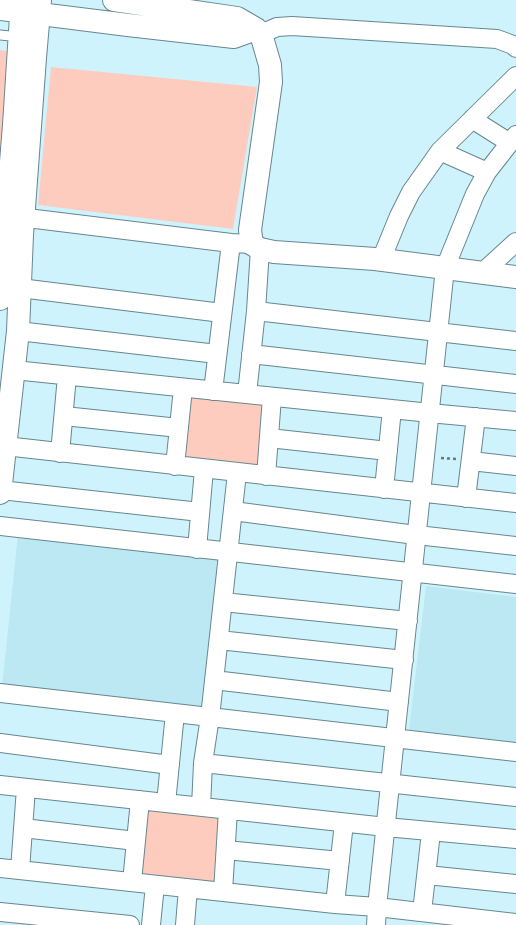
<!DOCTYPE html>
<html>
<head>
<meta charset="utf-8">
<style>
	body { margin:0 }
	canvas { display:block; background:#cff3fc }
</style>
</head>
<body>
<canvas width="516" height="925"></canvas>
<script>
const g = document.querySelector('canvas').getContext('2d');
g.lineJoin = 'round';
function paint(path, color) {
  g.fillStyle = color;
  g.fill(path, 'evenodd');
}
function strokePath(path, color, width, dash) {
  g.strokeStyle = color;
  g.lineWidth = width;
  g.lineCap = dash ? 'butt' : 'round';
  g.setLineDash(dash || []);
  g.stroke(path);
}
const built = new Path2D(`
	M 18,534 L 225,555 L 208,712 L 2,687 Z
	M 426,586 L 516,597 L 516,743 L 409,730 Z`);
const green = new Path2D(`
	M 0,50 L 13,52 L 0,166 Z
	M 51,67 L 257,87 L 233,229 L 38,205 Z
	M 185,395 L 269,404 L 261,472 L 178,463 Z
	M 142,810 L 226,819 L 218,887 L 135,878 Z`);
const path = new Path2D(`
	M 441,458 L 456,459`);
const lane = new Path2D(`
	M 0,35 L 20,37`);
const street = new Path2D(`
	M 261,34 L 277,27 L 292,26 L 497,39 L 513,45 L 516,48
	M 472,119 L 510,143
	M 487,172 L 516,135
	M 11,216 L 231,243 L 252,244
	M 381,260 L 399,216 L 411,192 L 440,151 L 516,76
	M 482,273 L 516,242
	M 20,288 L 222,313
	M 256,311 L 516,341
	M 18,331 L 217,354
	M 251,354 L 516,384
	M 14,370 L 440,414 L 516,421
	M 213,391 L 231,243
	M 247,394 L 256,311 L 260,249
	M 64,416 L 179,428
	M 269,438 L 388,451
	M 5,446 L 516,503
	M 60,453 L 67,376
	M 471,461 L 516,466
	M 175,466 L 183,388
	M 266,476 L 272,397
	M 384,489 L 392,409
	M 0,490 L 200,512
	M 466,498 L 476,417
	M 233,511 L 408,534 L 516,546
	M 0,526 L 516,584
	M 197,549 L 204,469
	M 223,602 L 408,621
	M 219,640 L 404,660
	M 214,680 L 399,702
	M 0,693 L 516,752
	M 0,743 L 170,765
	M 203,763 L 516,797
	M 0,785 L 386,827 L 516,839
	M 166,803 L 175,713
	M 201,807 L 203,763 L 210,717 L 237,473
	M 23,828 L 136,841
	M 226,850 L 340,861
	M 0,868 L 335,904 L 377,907 L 516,923
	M 20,870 L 26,788
	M 427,875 L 516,884
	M 132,882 L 140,800
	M 223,892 L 228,810
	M 335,904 L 344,823
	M 0,912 L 130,925
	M 422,912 L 431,832
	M 151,925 L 155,885
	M 185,925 L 188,888
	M 376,925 L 377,907 L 445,268 L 475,194 L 487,172 L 440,151`);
const secondary = new Path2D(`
	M 114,0 L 237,18 L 256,29 L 261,34 L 270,65 L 271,82 L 250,230 L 252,244 L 260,249 L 274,252 L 375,259 L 516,277
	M 0,9 L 128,25 L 234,37 L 256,29
	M 0,299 L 14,125 L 22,0
	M 0,493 L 18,331 L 22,235 L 35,58 L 40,0`);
paint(built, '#bbe8f3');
paint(green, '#fdccbe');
strokePath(lane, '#66878f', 11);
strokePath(street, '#66878f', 20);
strokePath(secondary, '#66878f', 24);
strokePath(path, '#627a80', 2.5, [3, 3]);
strokePath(lane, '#fff', 9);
strokePath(street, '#fff', 18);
strokePath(secondary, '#fff', 22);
</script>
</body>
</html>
